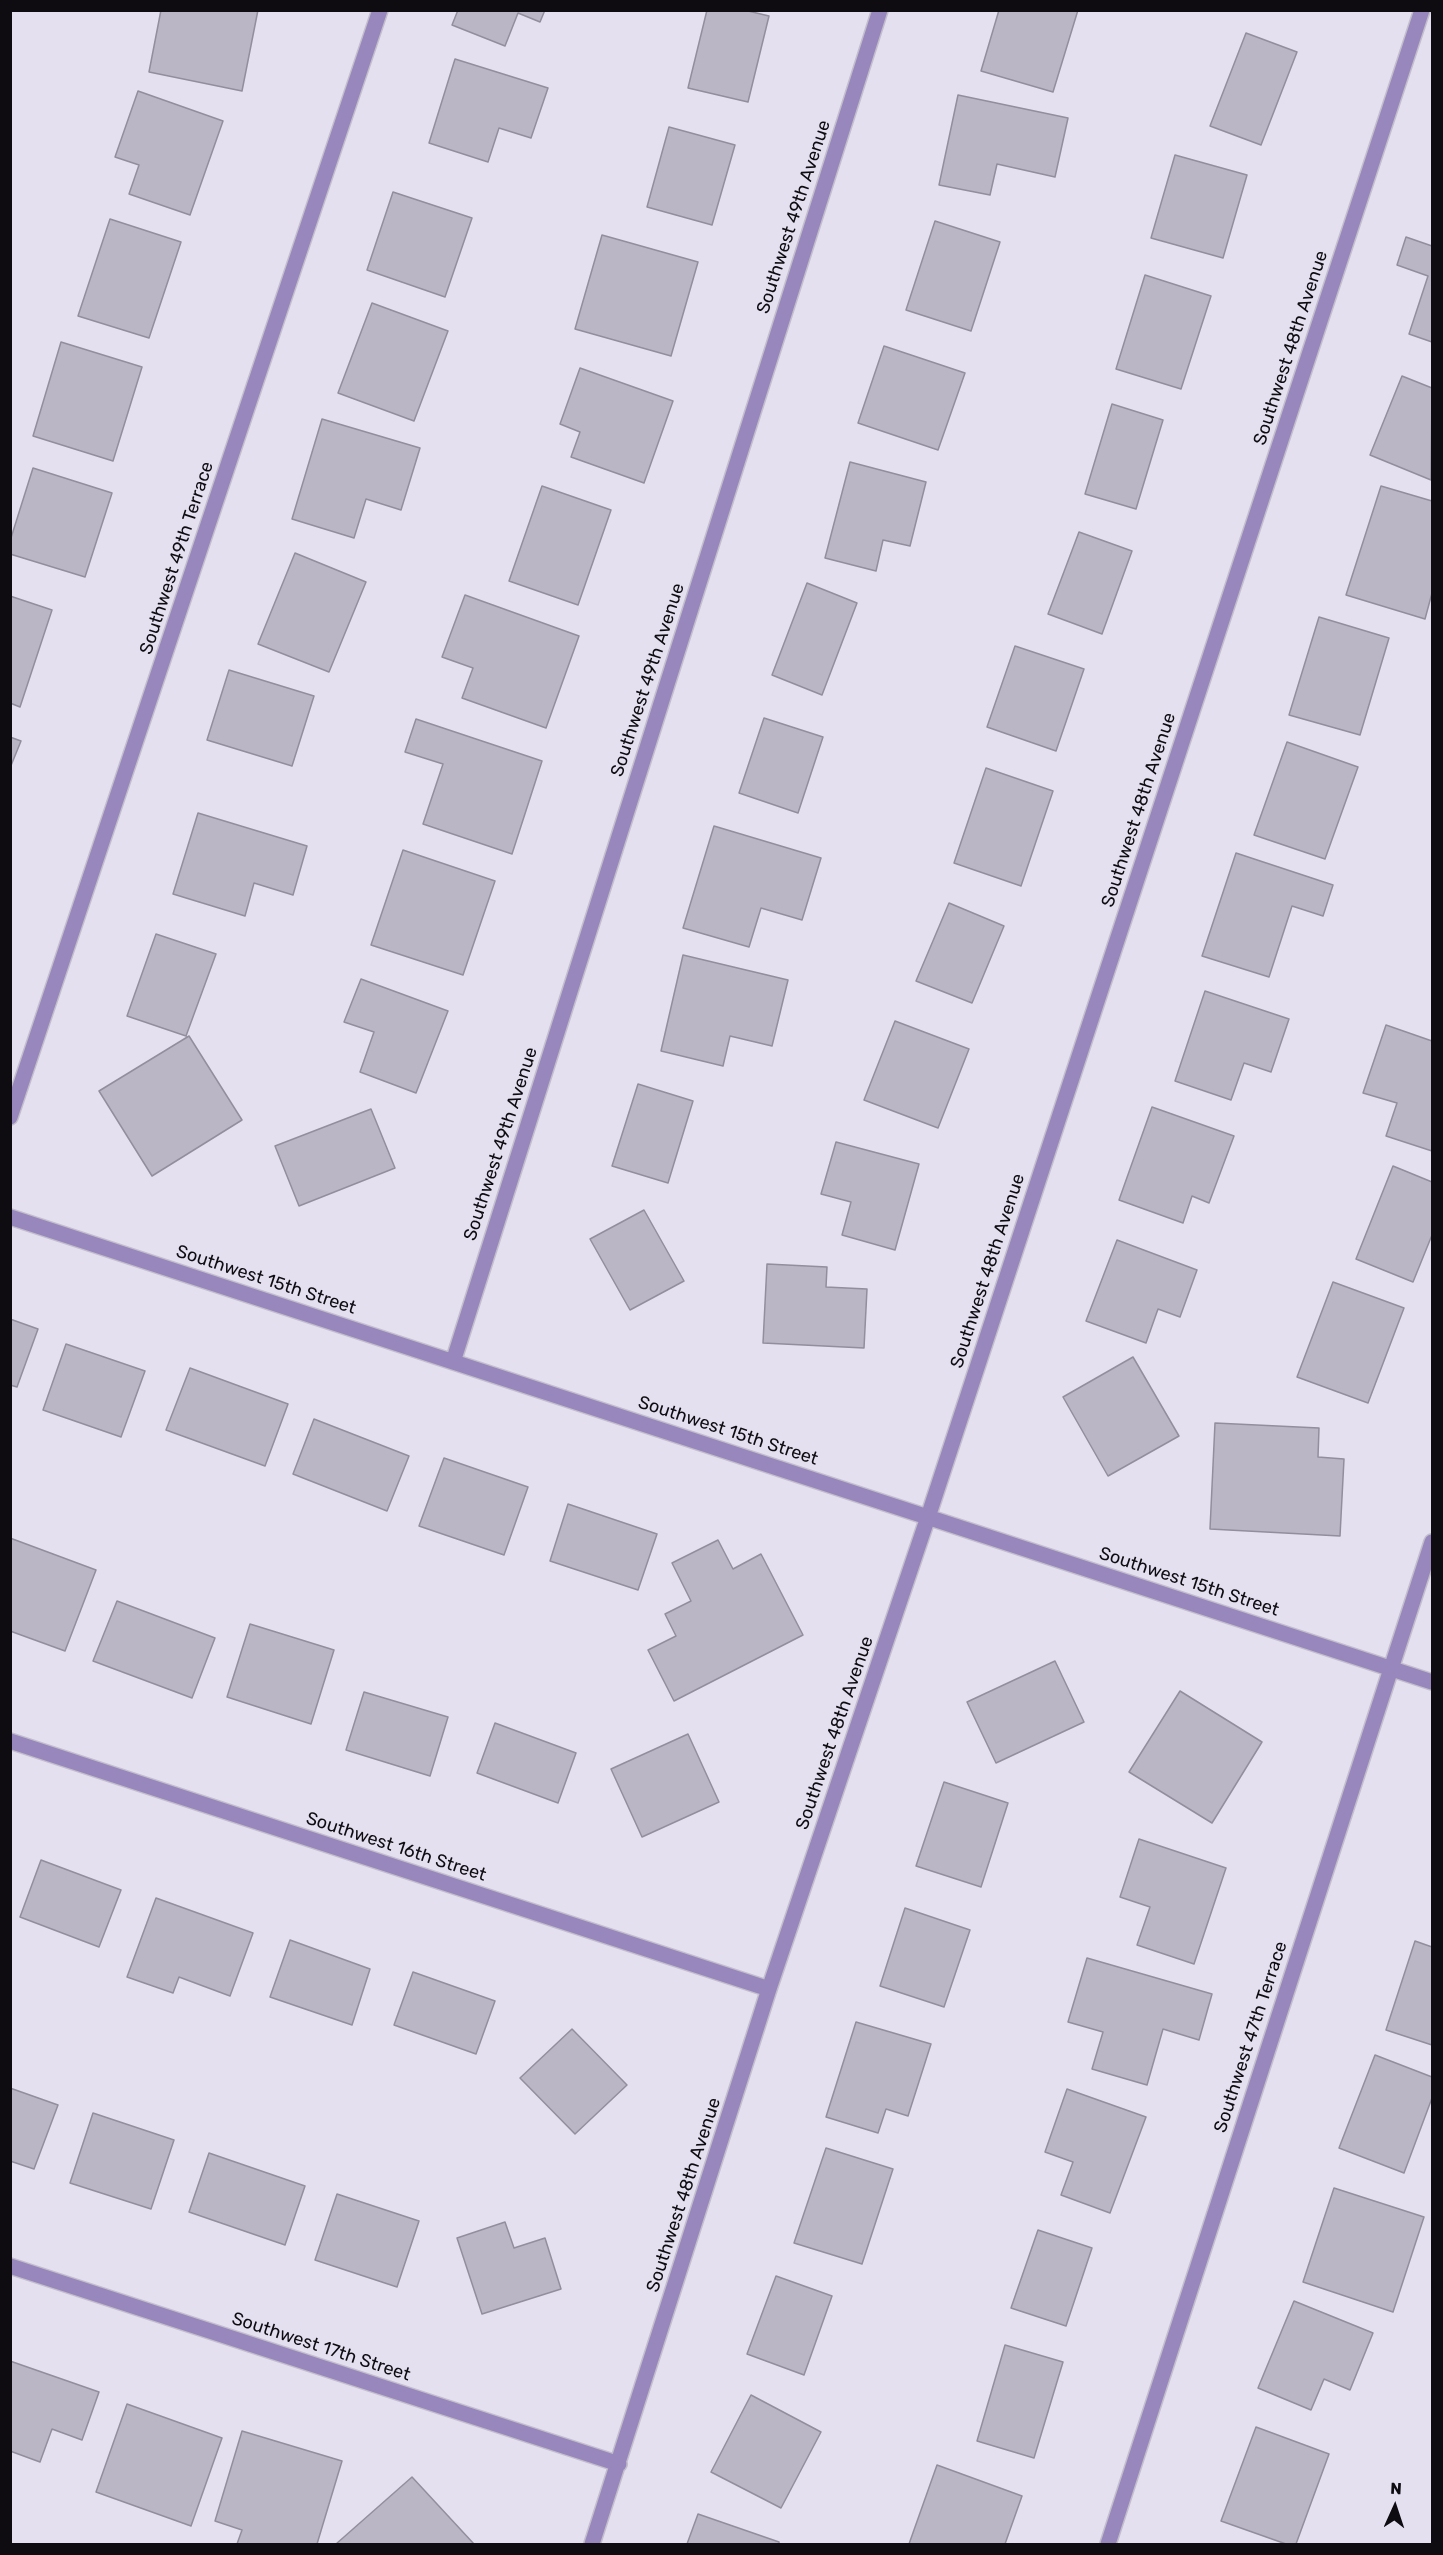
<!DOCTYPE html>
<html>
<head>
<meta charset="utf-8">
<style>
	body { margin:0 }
	#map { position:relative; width:1443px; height:2555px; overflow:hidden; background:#e5e0f0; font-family:Rubik,sans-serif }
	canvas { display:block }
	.frame { position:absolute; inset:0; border:12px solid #0e0c11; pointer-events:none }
	.north { position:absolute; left:1365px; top:2477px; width:60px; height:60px; -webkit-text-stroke:4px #e5e0f0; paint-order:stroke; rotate:3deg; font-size:16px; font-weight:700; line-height:24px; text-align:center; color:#0e0c11 }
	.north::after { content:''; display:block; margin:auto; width:21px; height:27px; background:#0e0c11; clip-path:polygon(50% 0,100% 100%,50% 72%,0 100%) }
</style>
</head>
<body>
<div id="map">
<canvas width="1443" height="2555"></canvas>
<div class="frame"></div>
<div class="north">N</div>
</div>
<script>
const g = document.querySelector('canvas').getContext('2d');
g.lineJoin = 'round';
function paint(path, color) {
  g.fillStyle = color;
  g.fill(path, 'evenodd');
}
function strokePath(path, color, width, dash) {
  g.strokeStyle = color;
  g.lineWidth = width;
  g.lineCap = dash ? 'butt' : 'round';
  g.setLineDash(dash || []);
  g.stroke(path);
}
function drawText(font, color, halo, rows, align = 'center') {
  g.font = font + ' Rubik,sans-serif';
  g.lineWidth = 5;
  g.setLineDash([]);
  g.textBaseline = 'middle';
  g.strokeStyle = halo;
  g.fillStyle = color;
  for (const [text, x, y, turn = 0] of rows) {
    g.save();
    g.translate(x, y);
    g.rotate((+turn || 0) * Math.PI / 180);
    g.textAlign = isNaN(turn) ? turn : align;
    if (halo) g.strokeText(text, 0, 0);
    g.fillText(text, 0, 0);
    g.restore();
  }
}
const building = new Path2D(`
	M 161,10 L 258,10 L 242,91 L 149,72 Z
	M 458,10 L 545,10 L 540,22 L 518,13 L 505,46 L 452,25 Z
	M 707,10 L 744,10 L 769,16 L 748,102 L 688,88 Z
	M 999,10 L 1078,10 L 1053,92 L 981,71 Z
	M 1246,33 L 1297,52 L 1261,145 L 1210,126 Z
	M 455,59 L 548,88 L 531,138 L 499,128 L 488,162 L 429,143 Z
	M 138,91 L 223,121 L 190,215 L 129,194 L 139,165 L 115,157 Z
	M 958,95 L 1068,118 L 1055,177 L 997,164 L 990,195 L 939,185 Z
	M 669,127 L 735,145 L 712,225 L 647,207 Z
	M 1175,155 L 1247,175 L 1223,258 L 1151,238 Z
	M 393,192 L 472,218 L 445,297 L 367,270 Z
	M 110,219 L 181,242 L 149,338 L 78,316 Z
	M 935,221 L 1000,242 L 971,331 L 906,310 Z
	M 602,235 L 698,262 L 671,356 L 575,329 Z
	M 1406,237 L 1432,246 L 1432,342 L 1409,334 L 1428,276 L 1397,265 Z
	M 1145,275 L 1211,296 L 1181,389 L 1116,369 Z
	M 372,303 L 448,331 L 414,421 L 338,393 Z
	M 61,342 L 142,367 L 113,461 L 33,436 Z
	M 884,346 L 965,373 L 938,450 L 858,423 Z
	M 580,368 L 673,401 L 644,483 L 571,457 L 580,432 L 560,424 Z
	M 1402,376 L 1432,388 L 1431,480 L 1370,455 Z
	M 1112,404 L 1163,420 L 1136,509 L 1085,494 Z
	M 322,419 L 420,448 L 401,510 L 366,499 L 354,538 L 292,519 Z
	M 850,462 L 926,482 L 910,546 L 883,540 L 876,571 L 825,558 Z
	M 33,468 L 112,493 L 85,577 L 10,554 L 10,541 Z
	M 542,486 L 611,510 L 578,605 L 509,581 Z
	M 1381,486 L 1432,501 L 1432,593 L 1425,619 L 1346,595 Z
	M 1079,532 L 1132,551 L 1102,634 L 1048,614 Z
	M 295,553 L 366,582 L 329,672 L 258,644 Z
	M 807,583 L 857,603 L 822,695 L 772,675 Z
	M 465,595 L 579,636 L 546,728 L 462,698 L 473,668 L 442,657 Z
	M 10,596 L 52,610 L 20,707 L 10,703 Z
	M 1319,617 L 1389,638 L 1360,735 L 1289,715 Z
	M 1015,646 L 1084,669 L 1056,751 L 987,727 Z
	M 229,670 L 314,696 L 292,766 L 207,740 Z
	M 764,718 L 823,737 L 798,813 L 739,793 Z
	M 416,719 L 542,761 L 512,854 L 423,824 L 443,764 L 405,752 Z
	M 10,737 L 21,741 L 10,768 Z
	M 1287,742 L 1358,767 L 1325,859 L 1254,835 Z
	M 986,768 L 1053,791 L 1021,886 L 954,863 Z
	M 198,813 L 307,846 L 293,895 L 254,883 L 245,916 L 173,894 Z
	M 714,826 L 821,858 L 802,920 L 761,908 L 749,947 L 683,928 Z
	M 403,850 L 495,881 L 463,975 L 371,945 Z
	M 1236,853 L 1333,885 L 1323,916 L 1292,906 L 1269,977 L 1202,956 Z
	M 949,903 L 1004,926 L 972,1003 L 916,981 Z
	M 156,934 L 216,954 L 186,1036 L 127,1016 Z
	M 683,955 L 788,980 L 772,1046 L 730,1036 L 723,1066 L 661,1051 Z
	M 361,979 L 448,1011 L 416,1093 L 360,1072 L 374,1032 L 344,1022 Z
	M 1205,991 L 1289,1019 L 1271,1072 L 1244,1063 L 1231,1100 L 1175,1081 Z
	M 895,1021 L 969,1049 L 938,1128 L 864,1100 Z
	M 1386,1025 L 1432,1041 L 1432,1151 L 1386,1136 L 1397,1103 L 1363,1093 Z
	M 189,1036 L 242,1120 L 152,1176 L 99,1091 Z
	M 638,1084 L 693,1101 L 668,1183 L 612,1166 Z
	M 1152,1107 L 1234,1136 L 1209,1203 L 1192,1196 L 1183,1223 L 1119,1200 Z
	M 371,1109 L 395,1168 L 299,1206 L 275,1146 Z
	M 836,1142 L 919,1164 L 895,1250 L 842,1235 L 851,1202 L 821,1194 Z
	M 1393,1166 L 1432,1182 L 1432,1235 L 1413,1282 L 1356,1259 Z
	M 644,1210 L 684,1281 L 630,1310 L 590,1239 Z
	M 1117,1240 L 1197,1270 L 1180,1317 L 1158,1309 L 1146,1343 L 1086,1321 Z
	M 767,1264 L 827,1267 L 826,1287 L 867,1289 L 864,1348 L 763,1343 Z
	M 1333,1282 L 1404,1308 L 1368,1403 L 1297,1377 Z
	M 10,1319 L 38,1329 L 17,1387 L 10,1385 Z
	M 66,1344 L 145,1371 L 121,1437 L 43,1410 Z
	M 1133,1357 L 1179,1436 L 1108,1476 L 1063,1397 Z
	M 190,1368 L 288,1404 L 265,1466 L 166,1430 Z
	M 314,1419 L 409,1456 L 387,1511 L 293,1474 Z
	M 1215,1423 L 1319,1428 L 1318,1457 L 1344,1459 L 1340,1536 L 1210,1529 Z
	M 444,1458 L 528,1487 L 504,1555 L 419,1526 Z
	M 568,1504 L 657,1534 L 638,1590 L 550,1561 Z
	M 10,1538 L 96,1570 L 65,1651 L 10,1631 Z
	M 718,1540 L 733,1569 L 761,1554 L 803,1635 L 674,1701 L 648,1650 L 676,1636 L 665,1614 L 691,1601 L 672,1563 Z
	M 117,1601 L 215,1638 L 192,1698 L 93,1661 Z
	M 250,1624 L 334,1650 L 311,1724 L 227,1697 Z
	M 1055,1661 L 1084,1722 L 996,1763 L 967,1702 Z
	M 1180,1691 L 1262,1742 L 1212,1823 L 1129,1772 Z
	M 364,1692 L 448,1717 L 430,1776 L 346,1750 Z
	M 495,1723 L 576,1753 L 558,1803 L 477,1773 Z
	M 688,1734 L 719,1802 L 642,1837 L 611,1769 Z
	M 944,1782 L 1008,1803 L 981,1887 L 916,1866 Z
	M 1139,1839 L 1226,1868 L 1194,1964 L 1137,1945 L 1150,1907 L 1120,1897 Z
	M 41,1860 L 121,1890 L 99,1947 L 20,1917 Z
	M 156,1898 L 253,1933 L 230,1996 L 179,1977 L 173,1993 L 127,1977 Z
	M 905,1908 L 970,1930 L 944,2007 L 880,1986 Z
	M 290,1940 L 370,1969 L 352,2025 L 270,1997 Z
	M 1415,1941 L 1432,1947 L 1432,2045 L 1386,2030 Z
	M 1087,1958 L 1212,1994 L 1199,2040 L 1163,2029 L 1147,2085 L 1092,2069 L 1103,2032 L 1068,2022 Z
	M 413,1972 L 495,2001 L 476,2054 L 394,2025 Z
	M 856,2022 L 931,2044 L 908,2116 L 886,2109 L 878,2133 L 826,2117 Z
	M 572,2029 L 627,2085 L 575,2134 L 520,2078 Z
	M 1375,2055 L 1432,2077 L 1432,2098 L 1404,2173 L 1339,2148 Z
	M 10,2088 L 58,2105 L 34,2169 L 10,2161 Z
	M 1067,2089 L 1146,2117 L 1110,2213 L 1061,2195 L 1073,2162 L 1045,2152 Z
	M 93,2113 L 174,2140 L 151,2209 L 70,2183 Z
	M 826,2148 L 893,2169 L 862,2264 L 794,2243 Z
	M 209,2153 L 305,2186 L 285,2245 L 189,2212 Z
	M 1334,2188 L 1424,2217 L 1393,2312 L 1303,2282 Z
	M 337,2194 L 419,2221 L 397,2287 L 315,2260 Z
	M 505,2222 L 514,2248 L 545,2238 L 561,2289 L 482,2314 L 457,2238 Z
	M 1038,2230 L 1092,2248 L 1066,2326 L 1011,2308 Z
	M 776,2276 L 832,2296 L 804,2375 L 747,2354 Z
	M 1294,2301 L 1373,2333 L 1350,2390 L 1324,2379 L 1311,2410 L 1258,2388 Z
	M 1005,2345 L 1063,2362 L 1034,2458 L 977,2441 Z
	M 10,2361 L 99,2392 L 82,2440 L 52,2429 L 40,2462 L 10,2451 Z
	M 751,2395 L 821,2432 L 781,2508 L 711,2472 Z
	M 127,2404 L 222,2438 L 191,2526 L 96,2492 Z
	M 1256,2427 L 1329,2454 L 1296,2544 L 1286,2544 L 1221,2521 Z
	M 242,2431 L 342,2461 L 317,2544 L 237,2544 L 242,2530 L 215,2521 Z
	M 937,2465 L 1022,2496 L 1005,2544 L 909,2544 Z
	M 412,2477 L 474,2544 L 336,2544 Z
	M 698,2514 L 779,2542 L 779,2544 L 687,2544 Z`);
const minor = new Path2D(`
	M 10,1117 L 380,10
	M 10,1217 L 1432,1682
	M 453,1362 L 880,10
	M 10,1741 L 769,1989
	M 10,2266 L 619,2464
	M 592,2544 L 769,1989 L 928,1517 L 1422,10
	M 1108,2544 L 1432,1542`);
const streetNames = [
	["Southwest 49th Avenue",794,217,-72],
	["Southwest 48th Avenue",1291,348,-72],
	["Southwest 49th Terrace",177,558,-72],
	["Southwest 49th Avenue",648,680,-72],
	["Southwest 48th Avenue",1139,810,-72],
	["Southwest 49th Avenue",501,1144,-72],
	["Southwest 48th Avenue",988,1271,-72],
	["Southwest 15th Street",266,1280,18],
	["Southwest 15th Street",728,1431,18],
	["Southwest 15th Street",1189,1582,18],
	["Southwest 48th Avenue",835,1733,-71],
	["Southwest 16th Street",396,1847,18],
	["Southwest 47th Terrace",1251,2037,-72],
	["Southwest 48th Avenue",684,2195,-72],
	["Southwest 17th Street",321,2347,18]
];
paint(building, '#bab6c6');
strokePath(building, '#928e9d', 1.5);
strokePath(minor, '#c3becc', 18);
strokePath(minor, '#9787bc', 15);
drawText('18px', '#0e0c11', '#e5e0f0', streetNames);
</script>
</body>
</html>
